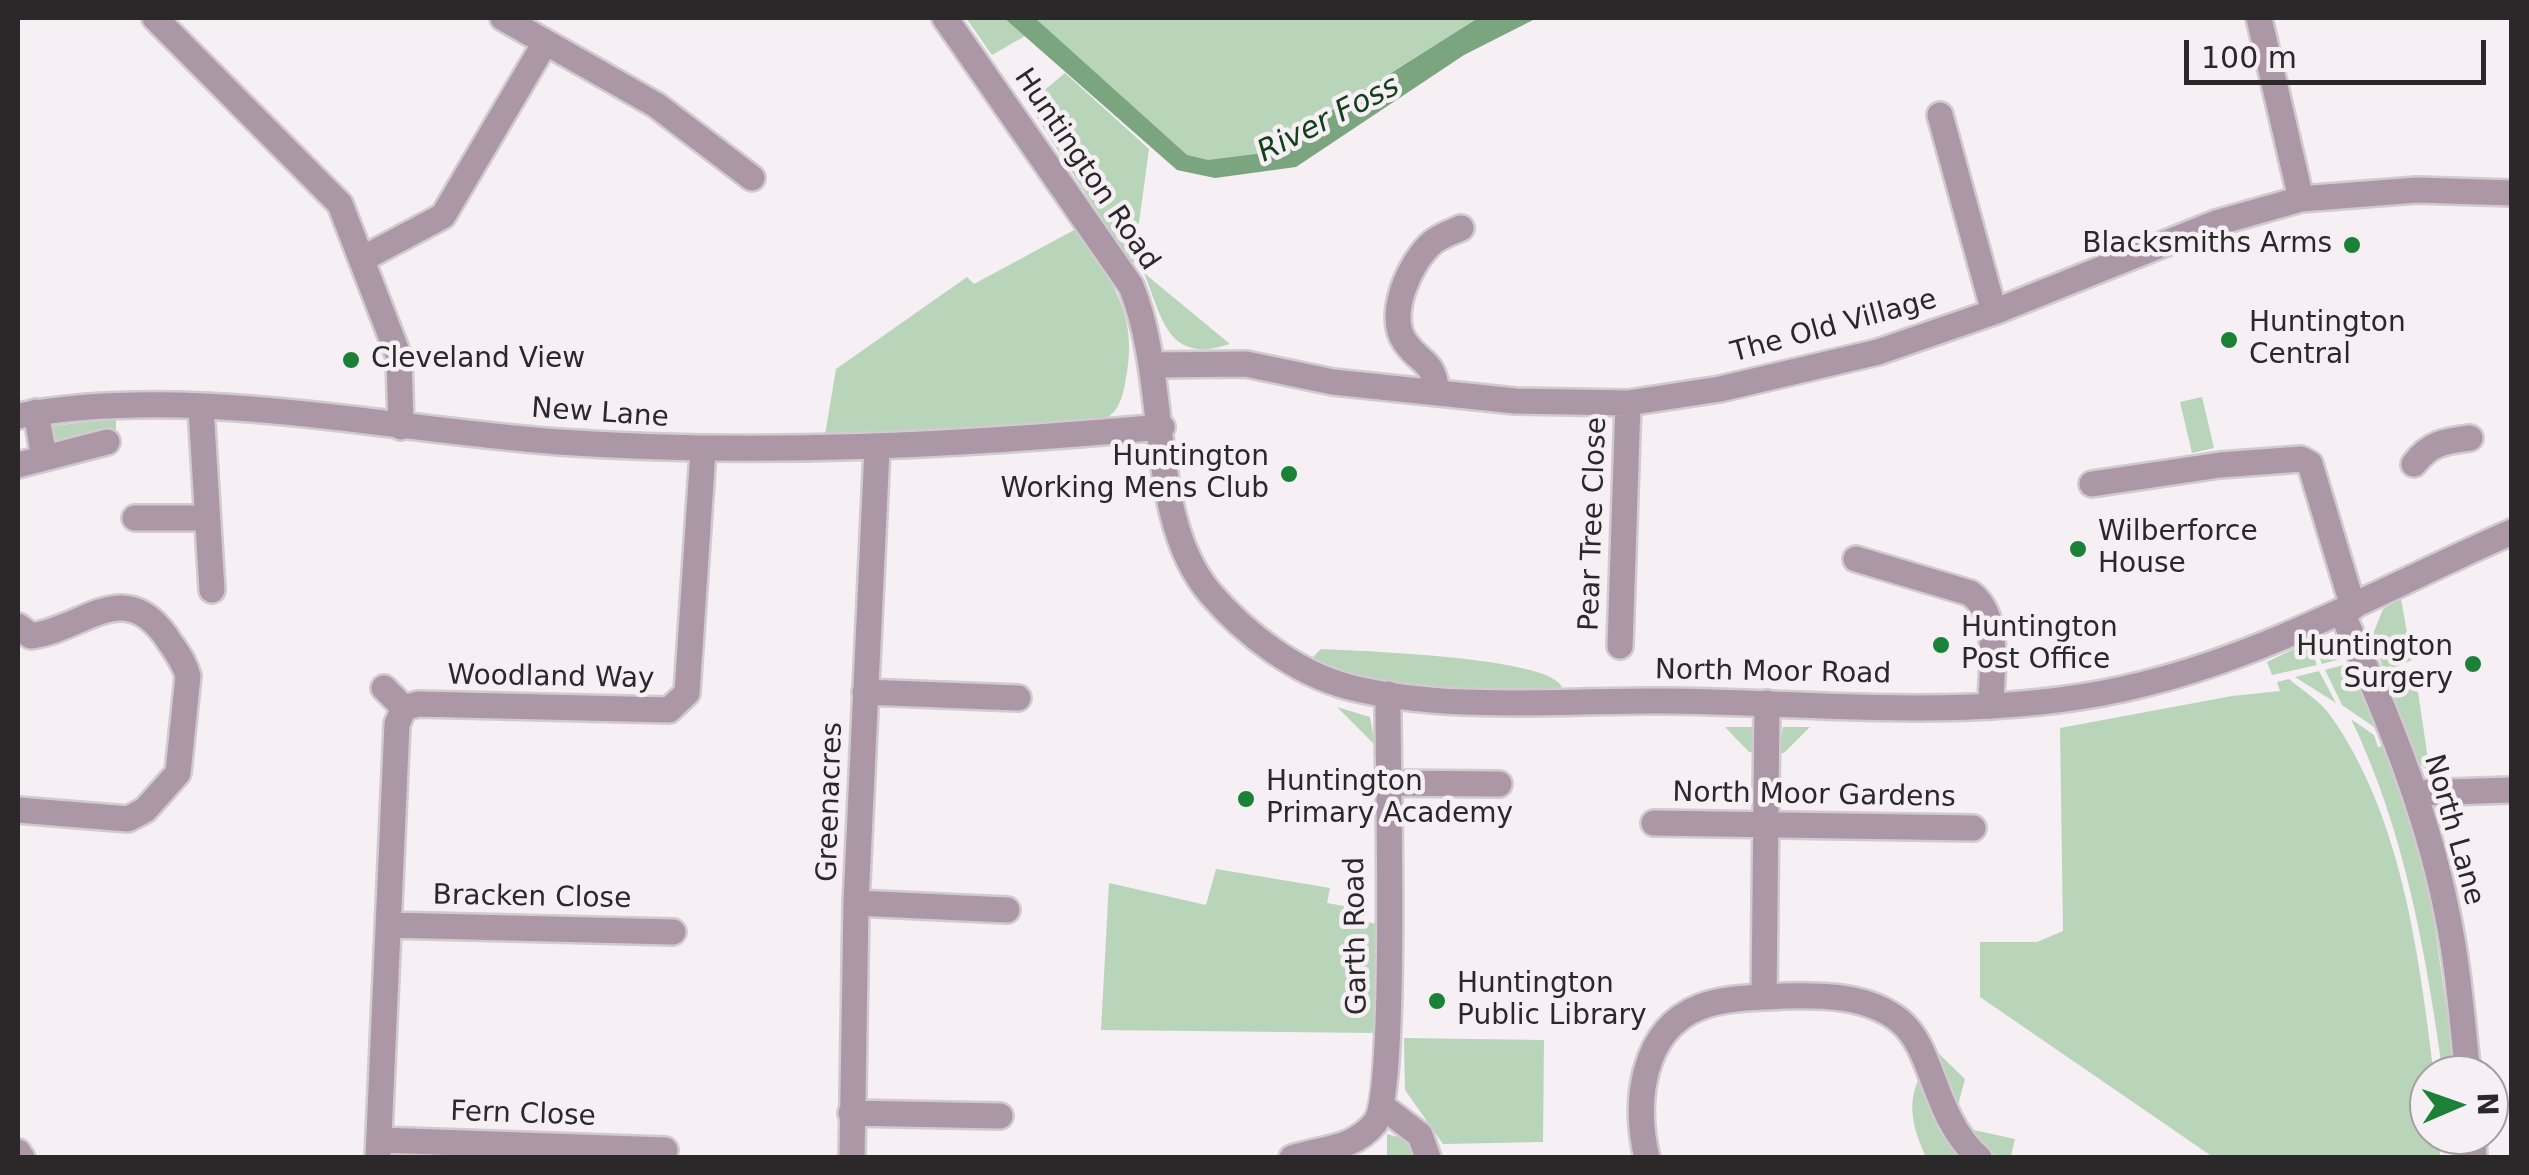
<!DOCTYPE html>
<html>
<head>
<meta charset="utf-8">
<style>
	body { margin:0 }
	#map { position:relative; width:2529px; height:1175px; overflow:hidden; background:#f6eff4; font-family:"DejaVu Sans",sans-serif }
	canvas { display:block }
	.frame { position:absolute; inset:0; border:20px solid #2b282a; pointer-events:none }
	.north { position:absolute; left:2409px; top:1055px; width:100px; height:100px; box-sizing:border-box; background:#f6eff4; border:2px solid #a59fa3; border-radius:50%; rotate:88deg; font-size:28px; font-weight:700; line-height:40px; text-align:center; color:#2b282a }
	.north::after { content:''; display:block; margin:auto; width:35px; height:45px; background:#1a8136; clip-path:polygon(50% 0,100% 100%,50% 72%,0 100%) }
	.scale { position:absolute; left:2184px; top:40px; width:302px; height:45px; box-sizing:border-box; border:5px solid #2b282a; border-top:0; padding-left:12px; font-size:30px; line-height:35px; white-space:nowrap; color:#2b282a; -webkit-text-stroke:8px #f6eff4; paint-order:stroke }
</style>
</head>
<body>
<div id="map">
<canvas width="2529" height="1175"></canvas>
<div class="frame"></div>
<div class="north">N</div>
<div class="scale">100 m</div>
</div>
<script>
const g = document.querySelector('canvas').getContext('2d');
g.lineJoin = 'round';
function paint(path, color) {
  g.fillStyle = color;
  g.fill(path, 'evenodd');
}
function strokePath(path, color, width, dash) {
  g.strokeStyle = color;
  g.lineWidth = width;
  g.lineCap = dash ? 'butt' : 'round';
  g.setLineDash(dash || []);
  g.stroke(path);
}
function drawText(font, color, halo, rows, align = 'center') {
  g.font = font + ' "DejaVu Sans",sans-serif';
  g.lineWidth = 9;
  g.setLineDash([]);
  g.textBaseline = 'middle';
  g.strokeStyle = halo;
  g.fillStyle = color;
  for (const [text, x, y, turn = 0] of rows) {
    g.save();
    g.translate(x, y);
    g.rotate((+turn || 0) * Math.PI / 180);
    g.textAlign = isNaN(turn) ? turn : align;
    if (halo) g.strokeText(text, 0, 0);
    g.fillText(text, 0, 0);
    g.restore();
  }
}
const green = new Path2D(`
	M 966,18 L 1004,18 L 1025,36 L 992,55 Z
	M 1034,18 L 1478,18 L 1261,154 L 1212,162 L 1182,155 Z
	M 1065,73 L 1149,149 L 1133,267 L 1028,104 Z
	M 1076,229 C 1113,284 1140,314 1125,384 C 1123,395 1119,410 1108,417 C 1081,434 871,433 825,435 L 836,369 L 967,277 L 974,284 Z
	M 1144,273 L 1230,344 C 1168,365 1163,320 1144,273 Z
	M 2202,397 L 2214,448 L 2192,453 L 2180,402 Z
	M 116,419 L 116,434 L 54,444 L 51,426 Z
	M 2401,599 L 2412,660 L 2391,669 L 2382,666 L 2373,634 L 2383,609 Z
	M 2313,640 L 2334,645 L 2347,657 L 2322,664 Z
	M 2308,642 L 2317,665 L 2272,675 L 2267,662 Z
	M 1321,649 C 1359,651 1550,657 1562,687 C 1527,702 1342,684 1313,657 Z
	M 2351,663 L 2384,734 L 2342,705 L 2325,670 Z
	M 2319,671 L 2336,703 L 2295,677 Z
	M 2416,678 L 2430,773 L 2417,761 L 2393,695 L 2399,685 Z
	M 2289,679 C 2302,690 2320,701 2330,715 C 2402,816 2419,955 2434,1075 L 2429,1075 L 2429,1135 L 2439,1135 L 2440,1157 L 2213,1157 L 1980,997 L 1980,942 L 2037,942 L 2063,931 L 2060,728 L 2232,696 L 2280,691 L 2277,682 Z
	M 1337,707 L 1370,717 L 1375,745 Z
	M 2351,719 L 2374,735 L 2378,747 L 2387,745 L 2426,866 L 2456,1075 L 2443,1075 C 2426,953 2405,831 2351,719 Z
	M 1725,727 L 1754,727 L 1759,752 L 1749,752 Z
	M 1783,727 L 1810,727 L 1784,753 L 1778,753 Z
	M 1216,869 L 1330,888 L 1327,903 L 1344,906 L 1343,918 L 1377,924 L 1378,1033 L 1101,1030 L 1109,883 L 1206,905 Z
	M 1404,1038 L 1544,1040 L 1543,1142 L 1443,1144 L 1405,1090 Z
	M 1935,1050 L 1965,1079 L 1956,1113 L 1932,1054 Z
	M 1918,1081 L 1939,1126 L 1964,1157 L 1926,1157 C 1915,1133 1906,1107 1918,1081 Z
	M 1969,1129 L 2015,1139 L 2011,1156 L 1997,1157 Z
	M 1387,1134 L 1406,1139 L 1416,1157 L 1387,1157 Z`);
const water = new Path2D(`
	M 1004,18 L 1035,18 L 1187,155 L 1208,160 L 1264,153 L 1478,18 L 1537,18 L 1464,55 L 1296,167 L 1215,178 L 1177,170 Z`);
const minor = new Path2D(`
	M 155,18 L 340,204 L 399,357 L 401,427
	M 503,18 L 656,105 L 752,178
	M 2259,18 L 2301,199
	M 1940,115 L 1994,312
	M 364,258 L 443,216 L 545,43
	M 1154,365 L 1246,364 L 1333,382 L 1515,401 L 1628,403 L 1720,389 L 1878,352 L 1994,312 L 2216,223 L 2301,199 L 2417,190 L 2512,193
	M 1437,392 C 1433,359 1421,365 1405,342 C 1386,315 1410,261 1433,242 C 1440,236 1452,232 1461,228
	M 201,408 L 212,590
	M 36,412 L 44,458
	M 2414,464 C 2430,443 2445,441 2470,438
	M 18,465 L 107,442
	M 2092,484 L 2220,465 L 2301,459 L 2310,464 L 2353,607
	M 135,518 L 205,518
	M 1856,559 L 1970,593 C 2002,616 1991,670 1991,706
	M 2342,613 C 2384,708 2425,805 2446,908 C 2458,963 2462,1019 2468,1075
	M 18,626 L 31,636 C 84,629 123,577 165,635 C 174,649 184,660 188,676 L 178,773 L 145,810 L 128,819 L 18,810
	M 1620,646 L 1628,403
	M 384,688 L 404,708
	M 865,692 L 1018,698
	M 1387,783 L 1499,784
	M 2416,793 L 2512,790
	M 1654,823 L 1973,828
	M 856,903 L 1007,910
	M 389,925 L 673,932
	M 1764,997 L 1767,703
	M 1383,1107 L 1420,1135 L 1428,1158
	M 851,1113 L 1000,1116
	M 2473,1135 L 2474,1158
	M 379,1140 L 665,1150
	M 18,1152 L 22,1158
	M 378,1158 L 397,724 L 404,708 L 418,704 L 669,710 L 687,693 L 703,451
	M 852,1158 L 856,903 L 877,449
	M 1292,1158 C 1322,1148 1353,1150 1375,1123 C 1398,1094 1387,757 1388,694
	M 1647,1158 C 1634,1103 1641,1030 1700,1007 C 1726,997 1756,998 1783,996 C 1822,995 1868,995 1900,1021 C 1935,1050 1932,1116 1979,1158`);
const tertiary = new Path2D(`
	M 945,18 L 1131,286 C 1170,381 1146,517 1210,593 C 1246,635 1296,673 1349,687 C 1448,712 1561,700 1662,701 C 1822,702 1987,724 2144,684 C 2274,652 2390,585 2512,532
	M 18,416 C 192,384 382,429 559,442 C 762,456 960,445 1162,427`);
const markers = [
	[2352,245,10,"#1a8136"],
	[2229,340,10,"#1a8136"],
	[351,360,10,"#1a8136"],
	[1289,474,10,"#1a8136"],
	[2078,549,10,"#1a8136"],
	[1941,645,10,"#1a8136"],
	[2473,664,10,"#1a8136"],
	[1246,799,10,"#1a8136"],
	[1437,1001,10,"#1a8136"]
];
const streetNames = [
	["Huntington Road",1086,170,56],
	["The Old Village",1834,327,-15],
	["New Lane",600,414,4],
	["Pear Tree Close",1594,524,-88],
	["North Moor Road",1773,673,1],
	["Woodland Way",551,678,1],
	["North Moor Gardens",1814,796,1],
	["Greenacres",831,802,-88],
	["North Lane",2453,830,74],
	["Bracken Close",532,898,1],
	["Garth Road",1357,936,-91],
	["Fern Close",523,1115,2]
];
const poiNames = [
	["Blacksmiths Arms",2332,245,"right"],
	["Huntington",2249,324],
	["Central",2249,356],
	["Cleveland View",371,360],
	["Huntington",1269,458,"right"],
	["Working Mens Club",1269,490,"right"],
	["Wilberforce",2098,533],
	["House",2098,565],
	["Huntington",1961,629],
	["Post Office",1961,661],
	["Huntington",2453,648,"right"],
	["Surgery",2453,680,"right"],
	["Huntington",1266,783],
	["Primary Academy",1266,815],
	["Huntington",1457,985],
	["Public Library",1457,1017]
];
const waterNames = [
	["River Foss",1329,120,-27]
];
paint(green, '#b8d5ba');
paint(water, '#7ba57f');
strokePath(minor, '#d1cbd0', 30);
strokePath(tertiary, '#d1cbd0', 30);
strokePath(minor, '#ab97a6', 25);
strokePath(tertiary, '#ab97a6', 25);
for (const [x, y, r, color] of markers) {
  const dot = new Path2D();
  dot.arc(x, y, r, 0, 2 * Math.PI);
  g.fillStyle = color;
  g.fill(dot);
  strokePath(dot, '#f6eff4', 4);
}
drawText('28px', '#2b282a', '#f6eff4', streetNames);
drawText('28px', '#2b282a', '#f6eff4', poiNames, 'left');
drawText('italic 30px', '#11401b', '#f6eff4', waterNames);
</script>
</body>
</html>
